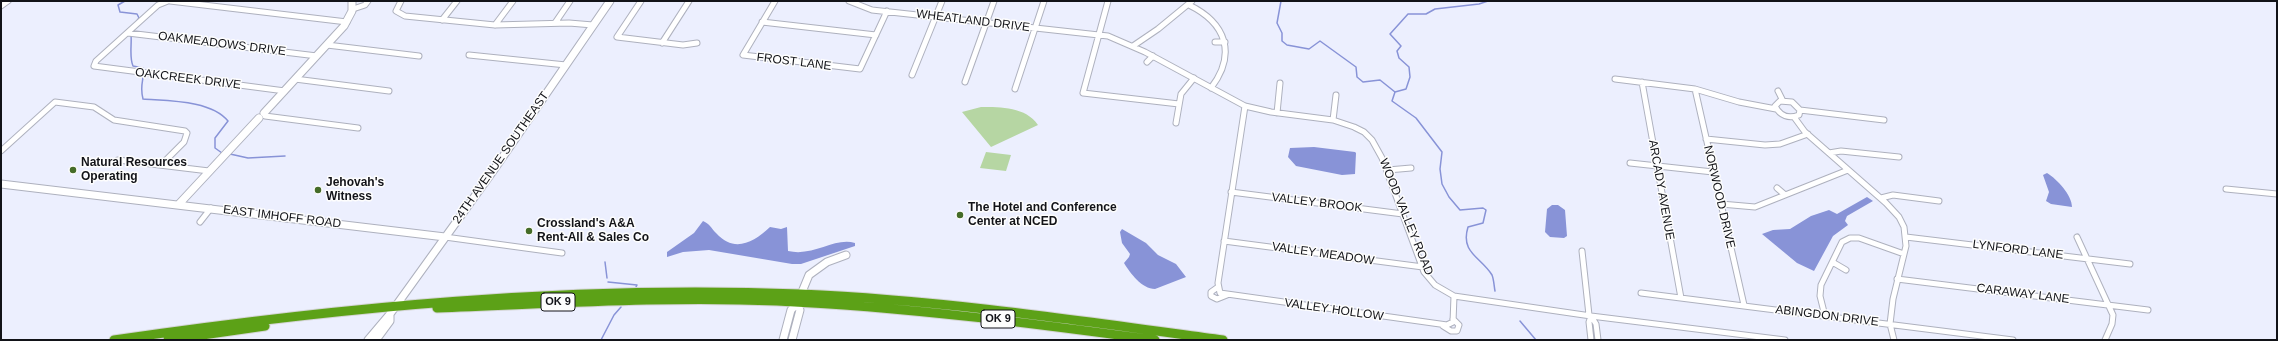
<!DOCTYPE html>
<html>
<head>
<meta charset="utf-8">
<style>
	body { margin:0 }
	#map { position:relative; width:2278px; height:341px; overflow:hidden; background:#eceffe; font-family:Helvetica,sans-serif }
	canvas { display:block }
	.frame { position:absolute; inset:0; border:2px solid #121318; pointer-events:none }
</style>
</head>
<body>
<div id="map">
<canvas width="2278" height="341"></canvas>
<div class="frame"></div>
</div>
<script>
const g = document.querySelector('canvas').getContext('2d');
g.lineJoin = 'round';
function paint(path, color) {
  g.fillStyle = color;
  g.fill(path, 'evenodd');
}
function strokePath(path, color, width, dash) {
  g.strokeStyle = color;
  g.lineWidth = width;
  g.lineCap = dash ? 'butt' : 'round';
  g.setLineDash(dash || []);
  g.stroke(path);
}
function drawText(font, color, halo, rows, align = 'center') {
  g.font = font + ' Helvetica,sans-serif';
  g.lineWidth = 3;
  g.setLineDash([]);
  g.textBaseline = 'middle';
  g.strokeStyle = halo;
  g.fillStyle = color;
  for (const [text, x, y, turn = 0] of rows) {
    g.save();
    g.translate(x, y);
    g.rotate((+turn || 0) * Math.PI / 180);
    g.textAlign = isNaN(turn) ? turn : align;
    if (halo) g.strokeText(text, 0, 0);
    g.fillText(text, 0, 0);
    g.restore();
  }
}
const green = new Path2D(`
	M 981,107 C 1001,107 1026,107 1038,125 L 991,147 L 962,112 Z
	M 986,152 L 1011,155 L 1006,171 L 980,168 Z`);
const water = new Path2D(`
	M 1314,147 L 1355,152 L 1356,153 L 1355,174 L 1342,175 L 1296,166 L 1288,157 L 1290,148 Z
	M 2047,173 C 2057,179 2072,195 2072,207 L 2051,204 L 2046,201 L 2049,192 L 2043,175 Z
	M 1867,197 L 1873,201 L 1847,216 L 1845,221 L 1848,225 L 1833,236 L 1814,271 L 1797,263 L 1762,234 L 1773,230 L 1790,229 L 1811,216 L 1829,210 L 1837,214 Z
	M 1552,205 L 1558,205 L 1565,210 L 1567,236 L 1564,238 L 1550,237 L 1545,232 L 1547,209 Z
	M 703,221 C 710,224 711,228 716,233 C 734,253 753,243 770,227 L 781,229 L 787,227 L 788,251 C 814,257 834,237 855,243 L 855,246 L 801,264 L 792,264 L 709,250 L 683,252 L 667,257 L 667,252 L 694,233 Z
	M 1122,229 L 1146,243 L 1158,255 L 1176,264 L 1186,277 L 1155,289 C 1142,289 1130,273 1124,263 L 1129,257 L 1130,254 L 1122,243 L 1120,232 Z`);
const stream = new Path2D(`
	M 125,1 L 118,5 L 120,12 L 137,14 L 139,18 L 136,22
	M 1281,1 L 1277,23 L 1282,33 L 1282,41 L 1287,45 L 1309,49 L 1320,41 L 1356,67 L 1357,77 L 1363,82 L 1380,80 L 1395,92
	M 131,34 C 132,45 129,57 133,66 L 143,68 C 145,79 139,84 143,99 C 168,101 211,100 228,121 L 215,138 L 215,148 L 222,153
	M 1395,92 L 1392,101 L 1416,118 L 1442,152 L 1440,169 L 1442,184 L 1449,197 L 1460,210 L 1483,208 L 1486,210 L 1483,223 L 1468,227 C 1460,253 1481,257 1492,275 C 1494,280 1494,286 1495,291
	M 1395,92 L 1406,89 L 1410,77 L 1409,67 L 1399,58 L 1397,51 L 1401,46 L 1390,34 L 1408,14 L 1426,14 L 1435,9 L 1479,4 L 1488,1
	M 230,154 L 248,158 L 285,156
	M 605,262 L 607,278
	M 608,282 L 637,285 L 636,287
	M 1520,321 L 1536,340
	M 601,340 L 614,315 L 621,307`);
const street = new Path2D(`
	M 168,1 L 158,5 L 96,61 L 94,66 L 285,91
	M 170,1 L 347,22
	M 401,1 L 396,11 L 405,16 L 495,25 L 569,23 L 593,25
	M 641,1 L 617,37 L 683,45 L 697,43
	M 775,1 L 743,55 L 860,69 L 887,11
	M 849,1 L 872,10 L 1108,36 L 1145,52 L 1245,106 L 1271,112 L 1333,120 L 1354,127 L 1364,132 L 1372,140 L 1382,158 L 1424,272 L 1435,285 L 1454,296 L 1591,316 L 1785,340
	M 1108,1 L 1083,93 L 1179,104
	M 1189,5 C 1226,23 1237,54 1211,88
	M 1,6 L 8,1
	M 353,9 L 365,5 L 368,1
	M 442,20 L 457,1
	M 762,22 L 876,35
	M 555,23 L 570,1
	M 495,25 L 513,1
	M 128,33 L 317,56
	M 1215,42 L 1225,42
	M 662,43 L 689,1
	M 327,45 L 419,56
	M 1133,46 L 1158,29 L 1192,1
	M 469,55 L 566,65
	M 1147,62 L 1153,56
	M 912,75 L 942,1
	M 295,79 L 389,91
	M 1615,79 L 1695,89 L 1739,102 L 1776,109
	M 965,82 L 994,1
	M 1642,82 L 1681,298
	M 1015,89 L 1044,1
	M 1695,89 L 1744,305
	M 1778,91 L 1783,101
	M 1780,101 L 1792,102 L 1800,110 L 1799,115 C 1789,119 1780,116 1775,106 Z
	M 1245,106 L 1218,283 L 1220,293 L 1447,325 L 1453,322 L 1454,296
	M 1800,110 L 1884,120
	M 1277,113 L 1280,83
	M 265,116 L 358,128
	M 1794,117 L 1805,132 L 1886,203 L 1899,217 L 1904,227 L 1906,246 L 1893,299 L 1890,324 L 1894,340
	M 1333,120 L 1336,95
	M 1176,123 L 1181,94 L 1194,78
	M 1706,139 L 1765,145 L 1780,144 L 1808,134
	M 1,151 L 55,102 L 94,107 L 114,120 L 185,131 L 187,133 L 184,142 L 161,165
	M 1829,153 L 1841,151 L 1899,157
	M 118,160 L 209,171
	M 1630,163 L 1713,172
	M 1388,170 L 1411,168
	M 1777,188 L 1784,194
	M 2226,189 L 2277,194
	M 1231,192 L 1403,214
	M 1881,198 L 1893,195 L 1939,201
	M 1721,204 L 1755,207 L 1848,170
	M 200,222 L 211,208
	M 445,237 L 562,253
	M 1906,237 L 2130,264
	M 2077,237 L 2113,315 L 2112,324 L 2105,340
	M 1224,241 L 1423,267
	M 1582,251 L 1589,315
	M 1834,263 L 1846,270
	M 1897,279 L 2148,310
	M 1218,287 L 1211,292 L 1211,296 L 1217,299 L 1227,295
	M 1641,293 L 2013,340
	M 1591,316 L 1596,324 L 1598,340
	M 1591,316 L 1589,322 L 1591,340
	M 1825,316 L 1820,296 L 1821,285 L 1842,242 L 1850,238 L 1859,238 L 1904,254
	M 1443,326 L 1451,331 L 1457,331 L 1459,325 L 1453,319`);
const secondary = new Path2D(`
	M 264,113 L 344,26 L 352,11 L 352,1
	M 1,184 L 445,237
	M 179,204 L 259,118
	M 368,340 L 390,314 L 493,171 L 610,1
	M 376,340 L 390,321 L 390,314
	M 783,340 L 791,310 L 797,304 L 809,275 L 827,262 L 846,255
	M 792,340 L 800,310 L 797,304`);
const highway = new Path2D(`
	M 437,308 C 550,304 664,296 777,301 C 904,307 1030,323 1155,340
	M 114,340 C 342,307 570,285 800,294 C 942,300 1083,321 1223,340
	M 168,340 L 265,326`);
const markers = [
	[73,170,4,"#456c28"],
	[318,190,4,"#456c28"],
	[960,215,4,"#456c28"],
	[529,231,4,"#456c28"]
];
const shields = [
	[558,302,34],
	[998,319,34]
];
const shieldNames = [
	["OK 9",558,302],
	["OK 9",998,319]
];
const streetNames = [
	["WHEATLAND DRIVE",973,21,7],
	["OAKMEADOWS DRIVE",222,44,7],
	["FROST LANE",794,62,7],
	["OAKCREEK DRIVE",188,79,7],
	["24TH AVENUE SOUTHEAST",501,158,-55],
	["ARCADY AVENUE",1661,190,80],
	["NORWOOD DRIVE",1719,197,77],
	["VALLEY BROOK",1317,203,7],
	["EAST IMHOFF ROAD",282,217,7],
	["WOOD VALLEY ROAD",1406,217,68],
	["LYNFORD LANE",2018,250,7],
	["VALLEY MEADOW",1323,254,8],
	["CARAWAY LANE",2023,294,7],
	["VALLEY HOLLOW",1334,310,8],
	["ABINGDON DRIVE",1827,316,7]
];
const poiNames = [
	["Natural Resources",81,163],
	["Operating",81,177],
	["Jehovah's",326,183],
	["Witness",326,197],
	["The Hotel and Conference",968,208],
	["Center at NCED",968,222],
	["Crossland's A&A",537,224],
	["Rent-All & Sales Co",537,238]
];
paint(green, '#b6d6a3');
paint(water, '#8893d7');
strokePath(stream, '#8893d7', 1.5);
strokePath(street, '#aeb1be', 7);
strokePath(secondary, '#aeb1be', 9);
strokePath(highway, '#d4d5d5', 11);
strokePath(street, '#fff', 5);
strokePath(secondary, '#fff', 7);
strokePath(highway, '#5ca117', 9);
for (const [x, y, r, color] of markers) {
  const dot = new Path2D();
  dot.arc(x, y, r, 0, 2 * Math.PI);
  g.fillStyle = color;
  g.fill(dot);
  strokePath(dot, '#fdfdfd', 1.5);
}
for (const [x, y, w] of shields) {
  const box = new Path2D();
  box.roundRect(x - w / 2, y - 9, w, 18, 3);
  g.fillStyle = '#fdfdfd';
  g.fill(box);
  strokePath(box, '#121318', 1);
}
drawText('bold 11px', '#121318', null, shieldNames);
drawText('12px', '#121318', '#fdfdfd', streetNames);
drawText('bold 12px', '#121318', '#fdfdfd', poiNames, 'left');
</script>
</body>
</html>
